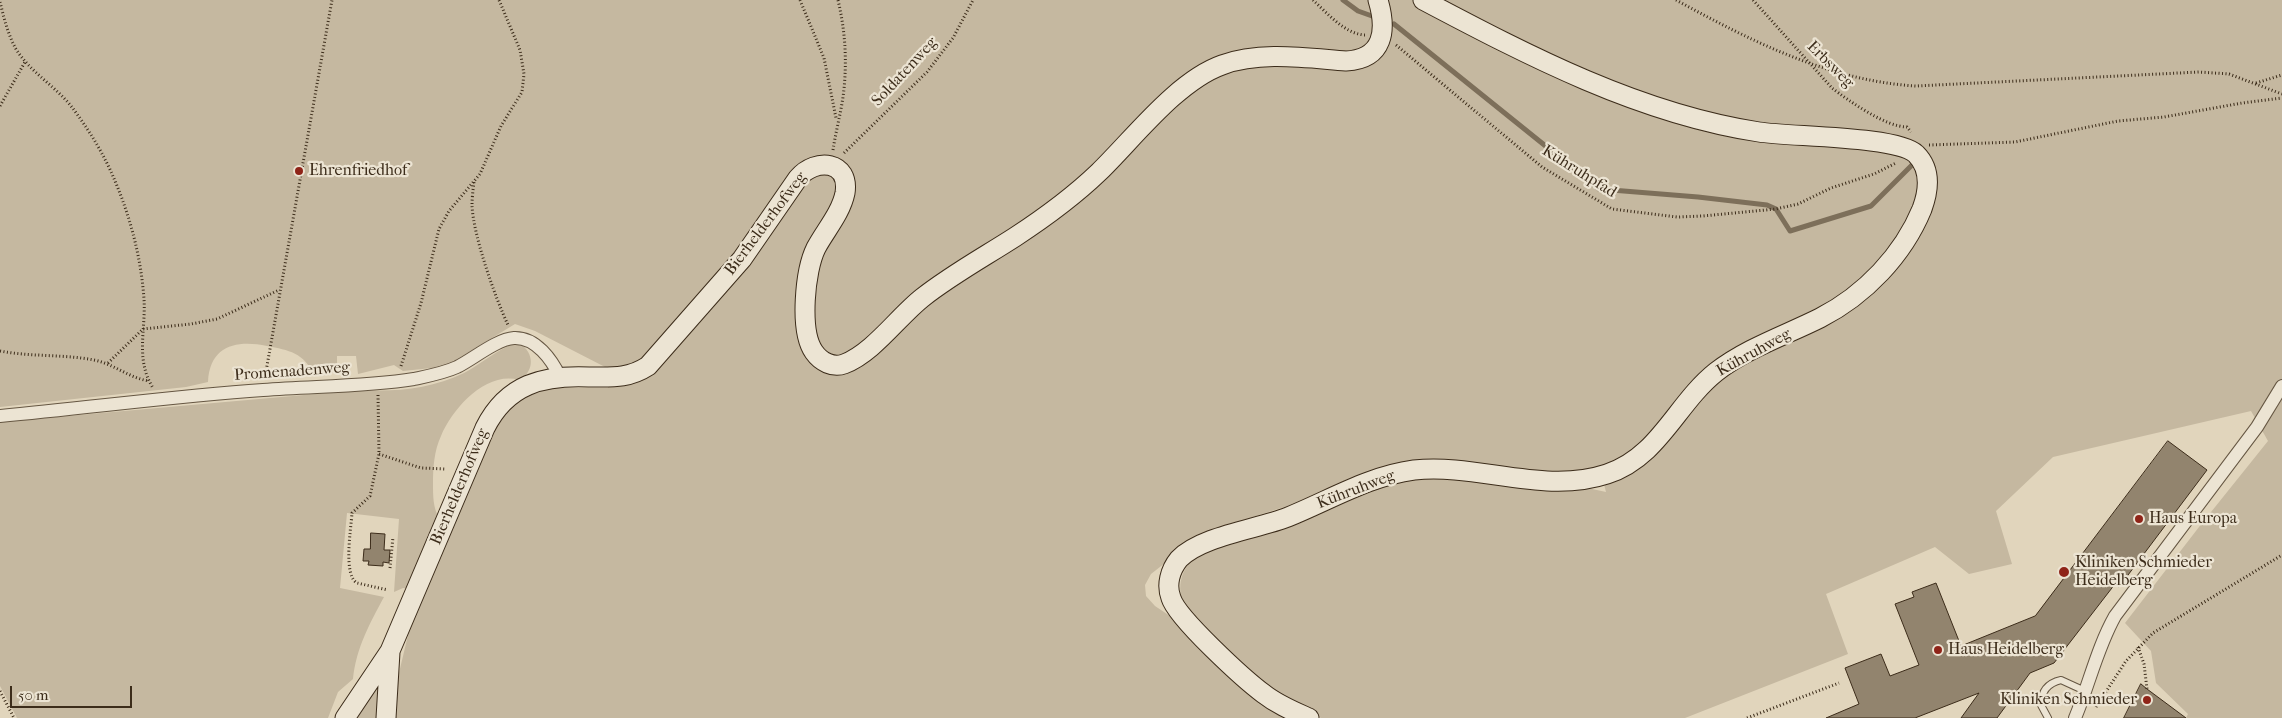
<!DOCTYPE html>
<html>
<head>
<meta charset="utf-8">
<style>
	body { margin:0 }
	#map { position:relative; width:2282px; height:718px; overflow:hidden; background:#e1d5bc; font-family:"IM FELL French Canon",serif }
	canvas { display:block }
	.scale { position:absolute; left:10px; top:686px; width:122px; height:22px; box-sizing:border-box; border:2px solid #3c2c1a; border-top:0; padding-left:6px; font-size:15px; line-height:18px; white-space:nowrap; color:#3c2c1a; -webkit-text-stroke:4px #ece4d3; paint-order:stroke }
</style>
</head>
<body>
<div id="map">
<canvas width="2282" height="718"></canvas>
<div class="scale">50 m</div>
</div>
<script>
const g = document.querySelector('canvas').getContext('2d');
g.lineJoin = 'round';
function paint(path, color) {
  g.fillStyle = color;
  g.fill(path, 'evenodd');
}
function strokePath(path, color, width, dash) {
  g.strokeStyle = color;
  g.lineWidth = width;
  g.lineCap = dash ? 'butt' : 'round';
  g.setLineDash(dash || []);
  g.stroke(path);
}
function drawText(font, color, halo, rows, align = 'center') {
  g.font = font + ' "IM FELL French Canon",serif';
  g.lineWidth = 4.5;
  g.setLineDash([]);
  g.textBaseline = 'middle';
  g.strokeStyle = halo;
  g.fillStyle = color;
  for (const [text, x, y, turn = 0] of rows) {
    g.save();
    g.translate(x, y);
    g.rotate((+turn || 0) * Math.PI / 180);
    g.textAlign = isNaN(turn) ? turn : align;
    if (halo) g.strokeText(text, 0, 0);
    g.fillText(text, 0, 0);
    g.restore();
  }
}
const green = new Path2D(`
	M 0,0 L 2282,0 L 2282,718 L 2186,718 L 2188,714 L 2156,683 L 2151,651 L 2125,623 L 2199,527 L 2268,441 L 2251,411 L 2053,457 L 1996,511 L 2012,564 L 1969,574 L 1935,547 L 1826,594 L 1848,654 L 1685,718 L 1321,718 L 1268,691 L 1184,607 C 1176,585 1181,570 1197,554 L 1369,489 L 1423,476 L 1494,481 L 1563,491 L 1583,487 L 1606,492 L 1600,468 L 1558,475 L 1471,462 L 1433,460 L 1205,532 L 1177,548 L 1165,563 L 1151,574 L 1145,585 L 1146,596 L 1155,606 L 1170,616 L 1196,643 L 1288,718 L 394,718 L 398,677 L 409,631 L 484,446 L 507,410 L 525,395 L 552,388 L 608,388 L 607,368 L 535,331 L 515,324 L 454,361 L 432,368 L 403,371 L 394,365 L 358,374 L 356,356 L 337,356 L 337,372 L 314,375 C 304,353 289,350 267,346 C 237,340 210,345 208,382 L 186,387 L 0,407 Z
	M 514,344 L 523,346 C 535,356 533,373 519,380 C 486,371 453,408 441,436 C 434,451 433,468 433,484 C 433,495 433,508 439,518 L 409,589 L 403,588 L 394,592 L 399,519 L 347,513 L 340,588 L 384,597 C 370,623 356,648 353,679 L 338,692 L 328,718 L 17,718 L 0,686 L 0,422 L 360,390 C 396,392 431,389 464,373 C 481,364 496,350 514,344 Z
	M 381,681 L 379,718 L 354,718 Z`);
const stream = new Path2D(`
	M 1343,0 L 1358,11 L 1372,16
	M 1394,24 L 1599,189 L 1698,197 L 1767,205 L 1776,209 L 1790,231 L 1871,206 L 1915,162`);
const building = new Path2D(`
	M 2168,441 L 2207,470 L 2119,587 L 2115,584 L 2054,663 L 2030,673 L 1997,718 L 1961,718 L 1979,693 L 1915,718 L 1826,718 L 1859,704 L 1845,668 L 1881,654 L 1890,676 L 1919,665 L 1895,604 L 1914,597 L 1912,592 L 1936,583 L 1961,646 L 2035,616 Z
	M 371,533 L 385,534 L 384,550 L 390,550 L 389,563 L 383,562 L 383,566 L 368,565 L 369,561 L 363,561 L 364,549 L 370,549 Z
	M 2141,684 L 2147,689 L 2186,718 L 2124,718 Z`);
const path = new Path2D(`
	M 800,0 L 824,58 L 836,118
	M 1313,0 C 1327,13 1345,34 1365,35
	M 1676,0 C 1751,41 1830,81 1916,86 L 2199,72 L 2229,74 L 2282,94
	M 1753,0 L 1832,88 C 1849,101 1886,127 1907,127 L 1911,132
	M 0,2 C 4,18 8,35 16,49 C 30,72 54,85 71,106 C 88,128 105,156 115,181 C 131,219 141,258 144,299 C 146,330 135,359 153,388
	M 1396,45 L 1542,167 L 1612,209 L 1677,217 L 1703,216 L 1776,209 L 1798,204 L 1831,188 L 1874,174 L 1896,163
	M 2256,83 L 2282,75
	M 0,106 L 25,62
	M 1929,145 L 2015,142 L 2118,121 L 2164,117 L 2242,103 L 2282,98
	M 833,150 C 836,130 842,109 844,89 C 847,58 845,30 838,0
	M 844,153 L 927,72 L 953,38 L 973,0
	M 474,182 C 473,190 472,198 472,205 C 473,235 495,297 508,325
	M 0,351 C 31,357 63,354 94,360 C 114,364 129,378 149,381
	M 108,363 L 143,329 L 191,324 L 217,319 L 279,290
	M 401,366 L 421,303 L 439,229 L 449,211 L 480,174 L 501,126 L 522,92 L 524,74 L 520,50 L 499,0
	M 265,377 L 332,0
	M 378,395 L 379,454 L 370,496 L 352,513 C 351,529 343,575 357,583 L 388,590
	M 379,454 L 421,468 L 446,469
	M 390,568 L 393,537
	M 2138,647 L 2144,664 L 2147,689
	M 0,691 L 14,718
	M 2096,707 L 2126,661 L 2153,633 L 2282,555
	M 1747,718 L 1839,683`);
const lane = new Path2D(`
	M 2048,718 L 2041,705 C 2041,691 2048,683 2061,680 L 2085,691`);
const street = new Path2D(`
	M 0,416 C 88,408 175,396 263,390 C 313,386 364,387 414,379 C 428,376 444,373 457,367 C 473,359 497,339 514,338 C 536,337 552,360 560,377
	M 2075,718 C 2089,685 2097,648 2115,616 L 2257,427 L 2282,386`);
const secondary = new Path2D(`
	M 345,718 L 390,651 L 485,428 C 507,384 543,375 589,377 C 611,377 628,379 648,366 L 742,259 L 798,178 C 816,157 850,161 845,193 C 841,213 825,231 816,248 C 805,270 799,331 814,352 C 821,362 833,368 844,364 C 873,353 898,317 922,298 C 951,275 984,257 1015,237 C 1044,218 1073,197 1099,172 C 1133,139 1177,81 1222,65 C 1260,51 1306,58 1346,61 C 1384,59 1387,30 1378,0
	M 386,718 L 390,652
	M 1309,718 C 1293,711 1278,705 1264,694 C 1245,680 1177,618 1171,598 C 1166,585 1170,570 1179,559 C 1201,536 1258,529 1288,517 C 1330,500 1369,476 1414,470 C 1478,463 1544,495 1607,474 C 1659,457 1676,404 1716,372 C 1747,348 1786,335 1820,318 C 1865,295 1903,255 1922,209 C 1929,190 1931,169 1916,154 C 1897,136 1791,137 1759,132 C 1640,114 1529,56 1423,0`);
const markers = [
	[299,171,5,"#8f2418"],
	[2139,519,5,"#8f2418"],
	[2064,572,6,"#8f2418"],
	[1938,650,5,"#8f2418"],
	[2147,700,5,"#8f2418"]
];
const streetNames = [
	["Erbsweg",1830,65,45],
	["Soldatenweg",905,72,-47],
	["Kühruhpfad",1579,172,32],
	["Bierhelderhofweg",766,224,-53],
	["Kühruhweg",1754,353,-29],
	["Promenadenweg",292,372,-4],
	["Bierhelderhofweg",460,487,-67],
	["Kühruhweg",1356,490,-21]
];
const poiNames = [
	["Ehrenfriedhof",309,171],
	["Haus Europa",2149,519],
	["Kliniken Schmieder",2075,563],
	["Heidelberg",2075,581],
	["Haus Heidelberg",1948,650],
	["Kliniken Schmieder",2137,700,"right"]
];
paint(green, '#c5b8a0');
strokePath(stream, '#7d6f5a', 5);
paint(building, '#92846e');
strokePath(building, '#3c2c1a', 1);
strokePath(lane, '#655642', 8);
strokePath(street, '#655642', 14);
strokePath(secondary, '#3c2c1a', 21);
strokePath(path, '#3c2c1a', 3, [1, 2.5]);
strokePath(lane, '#ece4d3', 6);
strokePath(street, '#ece4d3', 12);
strokePath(secondary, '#ece4d3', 19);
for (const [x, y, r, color] of markers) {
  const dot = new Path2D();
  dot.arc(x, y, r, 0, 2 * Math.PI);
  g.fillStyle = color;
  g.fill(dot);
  strokePath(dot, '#ece4d3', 2);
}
drawText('16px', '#3c2c1a', '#ece4d3', streetNames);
drawText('16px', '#3c2c1a', '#ece4d3', poiNames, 'left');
</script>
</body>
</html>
